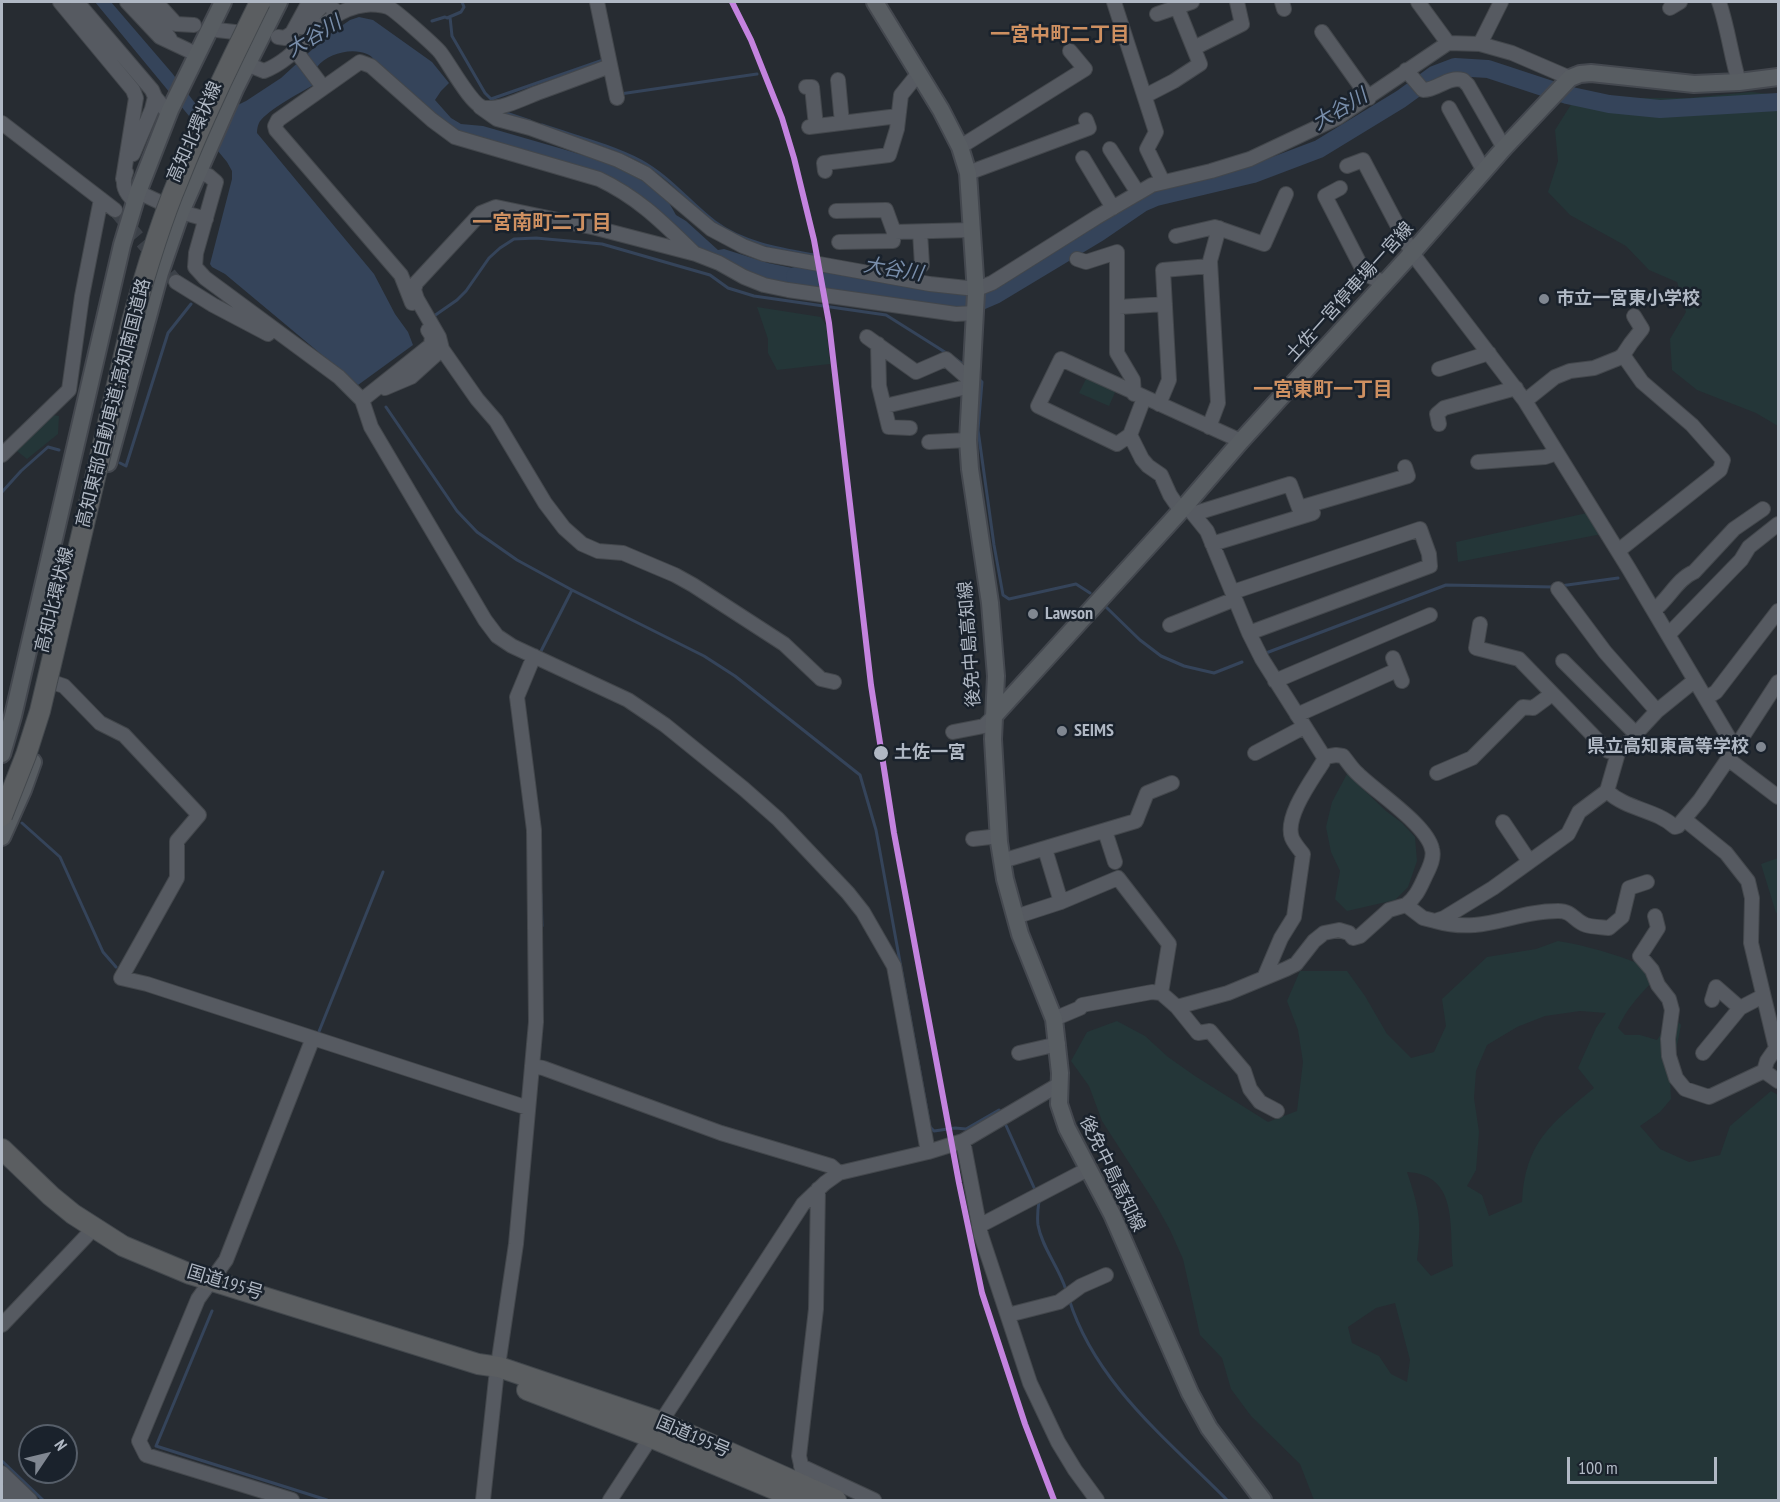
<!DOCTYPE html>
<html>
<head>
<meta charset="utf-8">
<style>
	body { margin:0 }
	#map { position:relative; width:1780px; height:1502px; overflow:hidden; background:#272c32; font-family:"PT Sans Narrow",sans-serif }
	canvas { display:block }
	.frame { position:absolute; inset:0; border:3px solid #b0b8c4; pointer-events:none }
	.north { position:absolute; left:18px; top:1424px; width:60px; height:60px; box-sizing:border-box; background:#1a222c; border:2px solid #565e69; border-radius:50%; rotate:55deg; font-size:16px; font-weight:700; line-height:24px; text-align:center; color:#b0b8c4 }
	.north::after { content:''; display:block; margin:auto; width:21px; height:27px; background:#808791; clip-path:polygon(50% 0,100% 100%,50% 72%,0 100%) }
	.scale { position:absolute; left:1567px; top:1457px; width:150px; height:27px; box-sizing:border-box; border:3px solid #b0b8c4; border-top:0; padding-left:8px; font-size:18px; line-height:21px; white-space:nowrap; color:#b0b8c4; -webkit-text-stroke:4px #1a222c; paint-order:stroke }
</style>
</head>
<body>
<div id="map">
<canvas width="1780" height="1502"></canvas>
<div class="frame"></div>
<div class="north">N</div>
<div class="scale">100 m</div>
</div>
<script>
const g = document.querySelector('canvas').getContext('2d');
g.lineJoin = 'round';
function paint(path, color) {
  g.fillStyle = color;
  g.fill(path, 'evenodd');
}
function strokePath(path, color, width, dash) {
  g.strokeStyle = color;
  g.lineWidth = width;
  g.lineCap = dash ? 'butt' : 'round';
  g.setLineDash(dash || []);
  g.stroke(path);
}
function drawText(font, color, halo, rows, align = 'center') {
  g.font = font + ' "PT Sans Narrow","Noto Sans JP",sans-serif';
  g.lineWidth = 5;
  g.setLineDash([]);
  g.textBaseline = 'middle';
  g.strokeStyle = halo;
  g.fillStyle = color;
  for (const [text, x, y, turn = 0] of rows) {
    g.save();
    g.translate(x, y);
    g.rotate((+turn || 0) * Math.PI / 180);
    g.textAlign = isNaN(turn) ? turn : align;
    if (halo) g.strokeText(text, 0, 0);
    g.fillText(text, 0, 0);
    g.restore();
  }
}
const green = new Path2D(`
	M 1751,92 L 1778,95 L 1778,426 L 1756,413 L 1697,390 L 1672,370 L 1670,339 L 1686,312 L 1677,282 L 1649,270 L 1626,246 L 1570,215 L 1548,192 L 1558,161 L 1555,130 L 1572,103 L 1603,98 L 1688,98 Z
	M 757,307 L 821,317 L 826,325 L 830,364 L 777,370 L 768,353 L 768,339 Z
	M 1088,375 L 1117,388 L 1109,406 L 1079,393 Z
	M 52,415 L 59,416 L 58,434 L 27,459 L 17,451 L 26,438 Z
	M 1587,513 L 1602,534 L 1458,562 L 1456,542 Z
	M 1347,774 L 1386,811 L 1402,823 L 1415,837 L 1417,861 L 1408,887 L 1395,900 L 1347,911 L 1335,899 L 1340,871 L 1331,852 L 1326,827 L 1332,802 Z
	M 1778,858 L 1778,912 L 1776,913 L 1761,864 Z
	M 1558,941 C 1588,946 1615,954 1642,965 L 1650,984 C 1637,998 1626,1010 1618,1028 L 1625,1035 L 1640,1035 L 1657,1040 L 1673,1016 L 1681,1025 L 1670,1080 L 1671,1099 L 1660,1112 L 1640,1126 L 1660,1149 L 1689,1162 L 1720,1155 L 1730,1126 L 1771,1091 L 1778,1095 L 1778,1500 L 1314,1500 L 1300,1464 L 1251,1416 L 1231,1389 L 1222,1358 L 1200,1335 L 1183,1259 L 1170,1230 L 1155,1203 L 1102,1121 L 1089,1086 L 1071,1061 L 1087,1032 L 1117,1021 L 1145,1036 L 1168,1057 L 1195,1076 L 1268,1122 L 1297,1111 L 1303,1062 L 1298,1030 L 1287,1001 L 1300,971 L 1347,971 L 1365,996 L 1387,1034 L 1411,1058 L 1434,1052 L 1446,1026 L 1442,999 L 1487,957 L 1536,949 ZM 1580,1011 L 1606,1013 L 1596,1028 L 1578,1068 L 1594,1088 C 1551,1124 1525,1142 1522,1202 L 1489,1216 L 1482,1195 L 1467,1186 L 1476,1170 L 1479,1132 L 1474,1098 L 1476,1071 L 1487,1045 L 1517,1027 L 1545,1016 ZM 1407,1172 C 1459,1175 1449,1227 1453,1266 L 1431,1276 L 1417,1260 C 1422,1222 1419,1208 1407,1172 ZM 1395,1303 L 1410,1360 L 1407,1382 L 1391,1374 L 1379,1356 L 1352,1343 L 1348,1327 L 1376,1308 Z`);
const water = new Path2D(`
	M 95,2 L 111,2 L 172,73 L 195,103 L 201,108 L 219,114 L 246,101 L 281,78 L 327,36 L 350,20 L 359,17 L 373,20 L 432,62 L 449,83 L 441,91 L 435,100 L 451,118 L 461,124 L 483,126 L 566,150 L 608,163 L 627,172 L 650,185 L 668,201 L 676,215 L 686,221 L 718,250 L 724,249 L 768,263 L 817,273 L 819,288 L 770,280 L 737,271 L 700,251 L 646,200 L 606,176 L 460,132 L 443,122 L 379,69 C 376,63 373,56 367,54 C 351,47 327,54 317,67 L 318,71 L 324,78 L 322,80 C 307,89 272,107 261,120 C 258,123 257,129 257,133 L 374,274 L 395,314 L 408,332 L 413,345 L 358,385 L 225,274 L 212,267 L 210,264 L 232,179 L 232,171 L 227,162 Z`);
const stream = new Path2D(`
	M 450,17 L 452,36 L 485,93 L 496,104
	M 432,21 L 445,17 L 447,18 L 461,12 L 464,7 L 462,2
	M 620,94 L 757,74
	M 491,99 L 606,59
	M 503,110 L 506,113 L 530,121
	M 542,125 C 574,136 610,145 641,161 C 670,177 689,202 715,222 C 743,243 780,249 814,255
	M 434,316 L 457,300 L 466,291 L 489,258 L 500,248 L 514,239 L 536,238 L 602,244 L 710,275 L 728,288 L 754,296 L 886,315 L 948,354
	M 953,357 L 964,365
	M 980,380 L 982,382 L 978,430 L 994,545 L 1003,595 L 1009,599 L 1076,584 L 1090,593
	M 386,407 L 457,511 L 477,532 L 517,560 L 572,590 L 704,656 L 735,676 L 860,775 L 876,830 L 930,1127 L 934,1131 L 955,1128 L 966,1129 L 999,1110 L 1001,1115
	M 120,463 L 126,466 L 168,333 L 191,304
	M 2,492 L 21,471 L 48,447 L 59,450
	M 1560,586 L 1618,578
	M 1106,607 L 1140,640 L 1161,656 L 1184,666 L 1214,673 L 1242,662
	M 1266,653 L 1446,585 L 1554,587
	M 539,655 L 572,590
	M 22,823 L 60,857 L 103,952 L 116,967
	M 541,894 L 542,926
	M 318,1034 L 383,872
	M 1004,1121 L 1036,1192
	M 1039,1201 C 1038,1208 1037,1217 1038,1225 C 1042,1248 1059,1267 1066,1290
	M 1069,1299 C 1095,1383 1168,1440 1227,1500
	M 212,1311 L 156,1446 L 327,1500
	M 2,1461 L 43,1500`);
const river = new Path2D(`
	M 795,276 L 943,301 L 981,301 L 995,295 L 1098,233 L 1142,203 L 1156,197 L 1253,174 L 1319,149 L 1401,99 L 1434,75 L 1455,67 L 1488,69 L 1567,95 L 1609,104 L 1660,109 L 1778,102`);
const minorTunnel = new Path2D(`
	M 115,210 L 176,282`);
const minor = new Path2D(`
	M 60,2 L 133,90 L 136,98 L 123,179
	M 77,2 L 152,90 L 155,97 L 169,114
	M 127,2 L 160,37 L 196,54
	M 144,2 L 170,39
	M 156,2 L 176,24 L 194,25
	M 597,2 L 617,98
	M 1114,2 L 1156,132 L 1147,149 L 1163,182
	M 1282,2 L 1284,9
	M 1418,2 L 1448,43
	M 1719,2 C 1728,28 1731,56 1739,82
	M 1670,8 L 1680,2
	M 1157,14 L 1192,2
	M 297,24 L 302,27 L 325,3 L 339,13
	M 217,30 L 252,34
	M 1322,32 L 1369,98
	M 278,37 L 285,38 L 292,33 L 309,2
	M 1480,44 L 1501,2
	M 1194,48 L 1242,24 L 1237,2
	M 295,50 L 323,87
	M 249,65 L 264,71 C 303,56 321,10 365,5 C 371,4 382,5 388,7 C 395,10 434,45 440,52 C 449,63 472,107 485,108 C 502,109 522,99 537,93 C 562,84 586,75 610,66
	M 1406,70 L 1423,90 C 1438,90 1447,76 1463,80 L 1468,85 L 1504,148
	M 838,80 L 842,123
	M 806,87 L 812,87 L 816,126
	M 1145,96 L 1174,81 L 1200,64 L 1177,7
	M 480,107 L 497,119 L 530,128 L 618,160 L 646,174 L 711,229 L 743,246 L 764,254 L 930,284 L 967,288 L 982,287 L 992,283 L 1097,217 L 1152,185 L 1211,171 L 1250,159 L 1337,118 L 1448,43 L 1480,44 L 1512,53 L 1570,78
	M 1449,108 L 1484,171
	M 2,123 L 115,210
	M 809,127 L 898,116
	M 960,147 L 1085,69 L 1070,51
	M 1110,149 L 1138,193
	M 133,154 L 152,109 L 155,97
	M 1083,158 L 1113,208
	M 1347,166 L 1363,160 L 1412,253 L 1525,401 L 1629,569 L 1735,748
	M 825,171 L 824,163 L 889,155 L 897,129 L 901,95 L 918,74
	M 126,172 C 121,185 125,193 135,202
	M 199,172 L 209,176 L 216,182 L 196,253 L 195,267 L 205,278 L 339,377 L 362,400 L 371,427 L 485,620 L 497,636 L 512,646 L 628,700 L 665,725 L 744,789 L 778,819 L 848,893 L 863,912 L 894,966 L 928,1152
	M 968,173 L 1089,128 L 1086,120
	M 1340,188 L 1325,196 L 1365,274 L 1385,283
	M 138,192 L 181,212 L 206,219
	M 836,211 L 886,210 L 894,232 L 971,230
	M 920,232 L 922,265
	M 1176,236 L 1215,227 L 1264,244 L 1286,194
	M 839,242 L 893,241 L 894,232
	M 1077,259 L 1086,262 L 1117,252 L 1117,353 L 1133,380 L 1134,394
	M 176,282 L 213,305 L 268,334
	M 412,303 L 401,275 L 276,130 L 275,126 L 278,120 L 360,62 L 371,66 L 432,120 L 455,137 L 599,179 C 639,198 663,223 694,253
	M 1119,307 L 1165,304
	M 867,337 L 916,372 L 946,359 L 971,381
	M 878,344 L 879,386 L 889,427 L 910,428
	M 1439,369 L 1489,353
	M 385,388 L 411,377 L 442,349
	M 1144,398 L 1130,435 L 1117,444 L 1038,406 L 1061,359 L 1241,441
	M 362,400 L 431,345 L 432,336 L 428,330
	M 1525,401 L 1555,377 L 1570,371 L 1594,368 L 1619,358 L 1623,355 L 1631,343 L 1642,329 L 1634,316
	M 1159,404 L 1169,380 L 1163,270 L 1210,266
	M 885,406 L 971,386
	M 1439,424 L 1437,414 L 1444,408 L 1516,388
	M 1209,427 L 1218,403 L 1210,261 L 1219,228
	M 1130,435 L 1142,459 L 1148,466 L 1161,475 L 1170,495 L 1181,511
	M 929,442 L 968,440
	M 2,455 L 69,390 L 82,296 L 101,199
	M 1478,462 L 1545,457 L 1557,453
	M 1186,505 L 1207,531 L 1249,633 L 1262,659 L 1324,757 L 1323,762 C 1312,780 1284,817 1292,838 C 1294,843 1299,849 1303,854 L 1294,917 L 1281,938 L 1264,978
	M 1193,514 L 1290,484 L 1299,508 L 1408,476 L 1405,467
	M 1212,544 L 1313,513
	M 1618,551 L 1720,470 L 1723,460 L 1692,425 L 1642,382 L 1623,355
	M 1558,589 L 1605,652 L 1657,711
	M 1233,592 L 1420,529 L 1429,554 L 1430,566 L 1249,633
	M 1654,610 C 1668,600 1678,578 1694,572 L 1734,529 L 1763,509
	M 1480,624 L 1476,648 L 1519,659 L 1608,751 L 1618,753
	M 1170,625 L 1235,599
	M 1668,635 L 1741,560 L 1749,547 L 1778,524
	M 1393,658 L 1402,681
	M 1563,661 L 1635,733
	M 1275,681 L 1430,615
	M 834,682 L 821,679 L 784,644 L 693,585 L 675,575 L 623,553 L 598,551 L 582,544 L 564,528 L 545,503 L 496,421 L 477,399 L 442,349 L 439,337 L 417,299 L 414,290 L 416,283 L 481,213 L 496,207 L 596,228 L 696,254 L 719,263 L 744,277 L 764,285 L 788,290 L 956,314 L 975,313
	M 1778,682 L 1728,759 L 1778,797
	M 55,683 L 64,686 L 100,723 L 124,735 L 199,815 L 177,841 L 177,878 L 121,978 L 147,984 L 528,1108
	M 1706,698 L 1716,692 L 1778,611
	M 1297,715 L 1397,670
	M 953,732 L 984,726 L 994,716
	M 1255,753 L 1304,727
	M 1324,757 L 1336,755 L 1343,756 C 1348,762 1352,769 1358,774 C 1376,792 1427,825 1432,849 C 1435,859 1428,870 1424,879 C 1419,890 1415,898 1406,905
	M 1437,773 L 1472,758 L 1523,707 L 1533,708 L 1552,694
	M 1607,791 L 1618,753 L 1657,711 L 1694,681
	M 1503,822 L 1529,861
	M 1105,831 L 1115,862
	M 973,839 L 999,836
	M 1045,849 L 1061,902
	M 1002,861 L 1136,821 L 1147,793 L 1172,783
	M 1655,916 L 1658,928 L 1640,956 L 1652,970 L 1658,985 L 1669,999 L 1672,1010 L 1668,1039 L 1669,1056 L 1676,1078 L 1685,1089 L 1709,1097 L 1764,1071 L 1767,1061 L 1776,1048 L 1751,943 L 1752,898 L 1748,881 L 1726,853 L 1684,819
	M 1015,917 L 1061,902 L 1118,878 L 1169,944 L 1161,993
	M 1435,921 C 1484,935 1512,911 1558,911 C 1573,911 1574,921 1586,925 C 1592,927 1602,927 1609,928 L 1622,917 L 1629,888 L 1647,882
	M 1712,1000 L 1716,987 L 1740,1008
	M 1177,1007 L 1198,1033 L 1210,1031 L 1244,1071 L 1250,1089 L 1260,1102 L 1277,1111
	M 1054,1019 L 1080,1008 L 1082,1005 L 1152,992 L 1161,993 L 1177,1007 L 1228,993 L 1286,969 L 1296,964 L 1314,941 L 1324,933 L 1339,930 L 1349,933 L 1353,938 L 1360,936 L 1389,910 L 1406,905 L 1423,918 L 1435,921 L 1444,918 L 1493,888 L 1568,834 L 1579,812 L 1607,791 C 1627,810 1655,809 1675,827 L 1678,826 L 1700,800 L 1728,759
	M 1019,1053 L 1058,1044
	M 1703,1053 L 1740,1008 L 1763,996
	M 532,1066 L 543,1068 L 721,1133 L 831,1166 L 839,1173
	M 1764,1071 L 1778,1081
	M 963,1141 L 981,1235 L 1030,1383 L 1058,1442 L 1075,1470 L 1097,1500
	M 979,1226 L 1088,1169
	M 1008,1315 L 1059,1302 L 1081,1286 L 1106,1275
	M 2,1325 L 94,1228
	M 801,1466 L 874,1500
	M 2,1473 L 30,1500
	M 800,1484 L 802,1469 L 799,1456 L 816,1309 L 818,1189
	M 2,1491 L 12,1500
	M 292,1500 L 146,1455 L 139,1441 L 198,1299 L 226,1260 L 313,1038
	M 483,1500 L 496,1379 L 516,1244 L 536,1022 L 534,830 L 517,697 L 534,656
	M 610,1500 L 788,1227 L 803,1204 L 825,1183 L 839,1173 L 928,1152 L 963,1141 L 1058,1085`);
const major = new Path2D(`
	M 875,2 L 941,110 L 960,147 L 968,173 L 976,293 L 968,440 L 970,469 L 990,603 L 996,676 L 993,739 L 999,842 L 1005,879 L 1020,934 L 1054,1019 L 1060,1073 L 1059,1104 L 1067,1128 L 1112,1214 L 1190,1393 L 1209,1428 L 1263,1500
	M 108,463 L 160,273 L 181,212 L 235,89 L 279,2
	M 994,716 L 1186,505 L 1241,441 L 1412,253 L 1504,148 L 1570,78 L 1580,74 L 1591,73 L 1694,84 L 1739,82 L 1778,77
	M 2,754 L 13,716 L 122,245 L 138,192 L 170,110 L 223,2
	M 2,837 L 23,790 L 33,762`);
const highway = new Path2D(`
	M 2,1149 L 51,1196 L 73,1214 L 123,1246 L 190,1274 L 478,1364 L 499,1367 L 661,1422 L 836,1500
	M 527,1390 L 650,1437 L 800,1500`);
const highwayBridge = new Path2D(`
	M 2,816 L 26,755 L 40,711 L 132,321 C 145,274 159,226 178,181 C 202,120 231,61 260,2`);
const rail1 = new Path2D(`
	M 732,2 L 751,40 L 782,118 L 794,158 L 814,240 L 829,323 L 871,685 L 894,833 L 959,1183 L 982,1293 L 1025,1424 L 1054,1500`);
const markers = [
	[1544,299,6,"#808791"],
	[1033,614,6,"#808791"],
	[1062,731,6,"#808791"],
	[1761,747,6,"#808791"],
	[881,753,8,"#b0b8c4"]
];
const streetNames = [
	["高知北環状線",195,132,-66],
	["土佐一宮停車場一宮線",1350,292,-48],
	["高知東部自動車道;高知南国道路",114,403,-76],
	["高知北環状線",55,600,-76],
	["後免中島高知線",970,644,-94],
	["後免中島高知線",1112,1174,64],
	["国道195号",225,1283,17],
	["国道195号",693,1437,23]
];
const poiNames = [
	["市立一宮東小学校",1556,299],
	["Lawson",1045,614],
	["SEIMS",1074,731],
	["県立高知東高等学校",1749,747,"right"]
];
const stopNames = [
	["土佐一宮",894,753]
];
const neighbourhoodNames = [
	["一宮中町二丁目",1060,35],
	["一宮南町二丁目",542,223],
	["一宮東町一丁目",1323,390]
];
const waterNames = [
	["大谷川",314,37,-31],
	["大谷川",1340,110,-31],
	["大谷川",893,270,9]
];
paint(green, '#243638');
paint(water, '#35445a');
strokePath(stream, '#35445a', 3);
strokePath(river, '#35445a', 18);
strokePath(minorTunnel, '#3c4148', 14, [14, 7]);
strokePath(minor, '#43474c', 16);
strokePath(major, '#44484f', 20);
strokePath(highway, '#43484d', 22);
strokePath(minor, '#565a61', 14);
strokePath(major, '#585d62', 16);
strokePath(highway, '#5b5e61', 20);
strokePath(highwayBridge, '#43484d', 22, []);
strokePath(highwayBridge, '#5b5e61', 20);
strokePath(rail1, '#c483df', 6);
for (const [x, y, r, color] of markers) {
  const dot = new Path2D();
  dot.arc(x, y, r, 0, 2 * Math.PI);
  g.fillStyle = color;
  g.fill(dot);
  strokePath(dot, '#1a222c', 2);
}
drawText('18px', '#b0b8c4', '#1a222c', streetNames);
drawText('bold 18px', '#b0b8c4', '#1a222c', poiNames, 'left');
drawText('bold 18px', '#b0b8c4', '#1a222c', stopNames, 'left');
drawText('bold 20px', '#ce9061', '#1a222c', neighbourhoodNames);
drawText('italic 20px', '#798eab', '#1a222c', waterNames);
</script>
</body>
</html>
